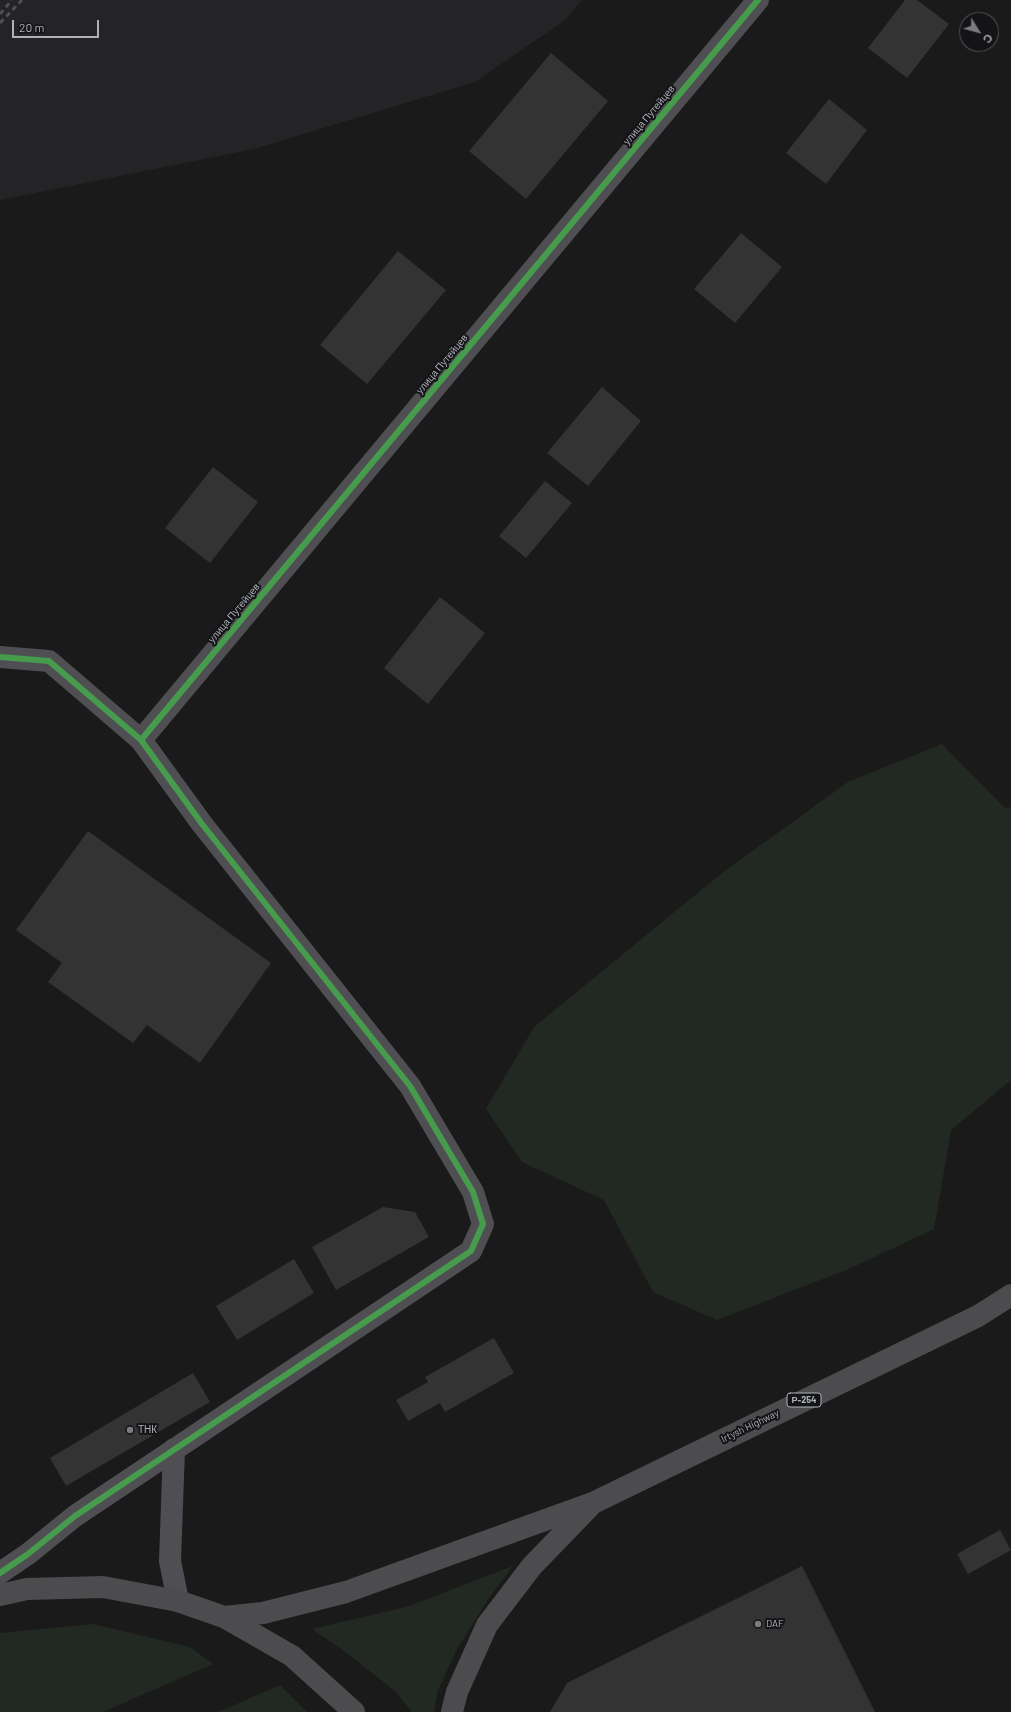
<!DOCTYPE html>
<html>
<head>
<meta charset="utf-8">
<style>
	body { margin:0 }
	#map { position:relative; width:1011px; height:1712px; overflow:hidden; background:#1a1a1a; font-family:Barlow,sans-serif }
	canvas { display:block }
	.north { position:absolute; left:959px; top:12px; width:40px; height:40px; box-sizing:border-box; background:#141416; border:1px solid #515357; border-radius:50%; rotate:127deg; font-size:11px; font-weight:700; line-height:16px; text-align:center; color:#adb1b9 }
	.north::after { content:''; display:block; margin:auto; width:14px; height:18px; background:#7a7c81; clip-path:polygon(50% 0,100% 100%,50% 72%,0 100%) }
	.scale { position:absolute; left:12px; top:20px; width:87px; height:18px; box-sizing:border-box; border:2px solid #adb1b9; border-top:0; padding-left:5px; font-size:12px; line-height:14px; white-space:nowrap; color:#adb1b9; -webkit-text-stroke:3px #141416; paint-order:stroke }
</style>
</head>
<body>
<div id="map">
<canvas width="1011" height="1712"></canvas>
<div class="north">С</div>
<div class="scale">20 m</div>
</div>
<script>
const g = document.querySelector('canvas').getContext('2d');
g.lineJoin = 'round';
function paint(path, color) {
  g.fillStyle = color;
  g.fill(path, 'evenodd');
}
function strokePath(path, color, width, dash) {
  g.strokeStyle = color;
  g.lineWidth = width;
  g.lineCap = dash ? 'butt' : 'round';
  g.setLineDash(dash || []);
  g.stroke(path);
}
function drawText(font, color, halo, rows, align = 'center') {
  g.font = font + ' Barlow,sans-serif';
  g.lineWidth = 4;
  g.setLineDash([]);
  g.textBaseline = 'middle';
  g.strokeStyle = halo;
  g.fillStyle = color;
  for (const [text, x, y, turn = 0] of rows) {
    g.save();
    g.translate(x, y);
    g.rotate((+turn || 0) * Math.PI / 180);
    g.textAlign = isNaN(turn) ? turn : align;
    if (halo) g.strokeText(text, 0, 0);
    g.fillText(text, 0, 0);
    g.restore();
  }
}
const built = new Path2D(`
	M 0,0 L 582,0 L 564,21 L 475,82 L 254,149 L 0,200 Z`);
const green = new Path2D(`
	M 942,744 L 1005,808 L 1011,807 L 1011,1080 L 951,1130 L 934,1229 L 851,1268 L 717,1320 L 653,1292 L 604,1200 L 522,1162 L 486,1109 L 534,1027 L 722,873 L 848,782 Z
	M 513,1566 L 489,1598 L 456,1651 L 438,1690 L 434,1712 L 412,1712 L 396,1692 L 343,1650 L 312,1629 L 406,1607 Z
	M 93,1624 L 190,1647 L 213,1664 L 103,1712 L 0,1712 L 0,1633 Z
	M 280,1685 L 307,1712 L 218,1712 Z`);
const building = new Path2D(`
	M 905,0 L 917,0 L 949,24 L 907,78 L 868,48 Z
	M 551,53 L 608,101 L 526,199 L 469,151 Z
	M 829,99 L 867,130 L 826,184 L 786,153 Z
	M 741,233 L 782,267 L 735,323 L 694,289 Z
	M 398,251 L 446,290 L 367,384 L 320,345 Z
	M 602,387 L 641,421 L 588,486 L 547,453 Z
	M 213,467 L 258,502 L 210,563 L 165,528 Z
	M 545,481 L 572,503 L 526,558 L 499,536 Z
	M 440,597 L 485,633 L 428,704 L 384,668 Z
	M 88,831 L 271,963 L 200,1063 L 147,1025 L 133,1043 L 48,982 L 62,963 L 16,930 Z
	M 383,1207 L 415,1212 L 429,1237 L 336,1290 L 312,1247 Z
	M 294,1259 L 314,1293 L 237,1340 L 216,1306 Z
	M 494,1338 L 514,1373 L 445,1412 L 440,1403 L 408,1421 L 396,1400 L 428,1382 L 425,1377 Z
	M 193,1373 L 210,1402 L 66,1486 L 50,1458 Z
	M 1000,1530 L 1011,1550 L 968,1574 L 957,1554 Z
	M 802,1566 L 875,1712 L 550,1712 L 567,1683 Z`);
const minor = new Path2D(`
	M 0,657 L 49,661 L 141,740 L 202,824 L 410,1086 L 473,1192 L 483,1224 L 471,1251 L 75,1516 L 28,1554 L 0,1573
	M 141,740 L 758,0
	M 174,1449 L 170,1561 L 178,1601`);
const trunk = new Path2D(`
	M 0,1595 L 27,1589 L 103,1587 L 178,1601 L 224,1617 L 292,1656 L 354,1712
	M 224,1617 L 263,1613 L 346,1592 L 595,1502 L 978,1316 L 1011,1295
	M 452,1712 L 457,1692 L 487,1625 L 532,1566 L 591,1505`);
const rail = new Path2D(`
	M 0,14 L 12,0
	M 0,23 L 22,0`);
const cycleway = new Path2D(`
	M 0,657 L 49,661 L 141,740 L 202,824 L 410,1086 L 473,1192 L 483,1224 L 471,1251 L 75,1516 L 28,1554 L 0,1573
	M 141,740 L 758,0`);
const markers = [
	[130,1430,4,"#7a7c81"],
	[758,1624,4,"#7a7c81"]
];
const shields = [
	[804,1400,34]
];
const shieldNames = [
	["Р-254",804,1400]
];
const streetNames = [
	["улица Путейцев",649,115,-50],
	["улица Путейцев",442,364,-50],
	["улица Путейцев",234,613,-50],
	["Irtysh Highway",750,1426,-26]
];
const poiNames = [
	["ТНК",138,1430],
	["DAF",766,1624]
];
paint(built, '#242426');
paint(green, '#222923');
paint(building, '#333334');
strokePath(minor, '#4f4f53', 22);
strokePath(trunk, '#4c4c4f', 22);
strokePath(rail, '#505053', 3, [5, 4]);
strokePath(cycleway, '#469c4c', 6);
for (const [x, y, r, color] of markers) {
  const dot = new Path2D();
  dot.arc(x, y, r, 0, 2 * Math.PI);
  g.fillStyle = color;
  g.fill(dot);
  strokePath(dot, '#141416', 1.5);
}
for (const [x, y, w] of shields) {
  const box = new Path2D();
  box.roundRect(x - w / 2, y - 7, w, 14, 3);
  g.fillStyle = '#141416';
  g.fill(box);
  strokePath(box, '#adb1b9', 1);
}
drawText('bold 9px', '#adb1b9', null, shieldNames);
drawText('10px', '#adb1b9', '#141416', streetNames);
drawText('10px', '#adb1b9', '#141416', poiNames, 'left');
</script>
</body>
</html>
